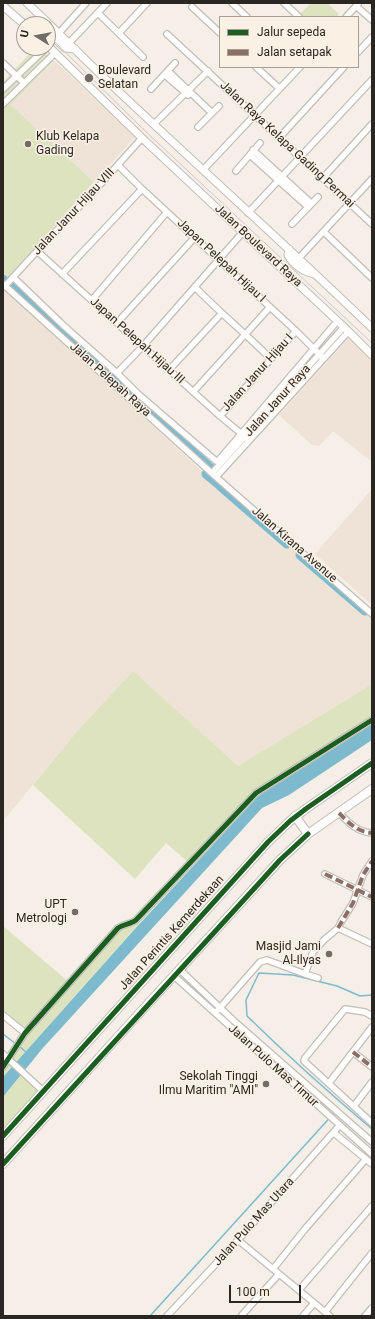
<!DOCTYPE html>
<html>
<head>
<meta charset="utf-8">
<style>
	body { margin:0 }
	#map { position:relative; width:375px; height:1319px; overflow:hidden; background:#f5efe8; font-family:Roboto,sans-serif }
	canvas { display:block }
	.frame { position:absolute; inset:0; border:4px solid #2a2622; pointer-events:none }
	.legend { position:absolute; left:219px; top:16px; width:140px; height:52px; box-sizing:border-box; background:#faf0e3; border:1px solid #a79f96; margin:0; padding:5px 7px; list-style:none; font-size:12px; color:#2a2622 }
	.legend li { display:flex; align-items:center; gap:8px; height:20px }
	.legend b { width:20px; border:1px solid #a79f96 }
	.north { position:absolute; left:16px; top:16px; width:40px; height:40px; box-sizing:border-box; background:#faf0e3; border:1px solid #a79f96; border-radius:50%; rotate:281deg; font-size:11px; font-weight:700; line-height:16px; text-align:center; color:#2a2622 }
	.north::after { content:''; display:block; margin:auto; width:14px; height:18px; background:#716c67; clip-path:polygon(50% 0,100% 100%,50% 72%,0 100%) }
	.scale { position:absolute; left:229px; top:1285px; width:72px; height:18px; box-sizing:border-box; border:2px solid #2a2622; border-top:0; padding-left:5px; font-size:12px; line-height:14px; white-space:nowrap; color:#2a2622; -webkit-text-stroke:3px #faf0e3; paint-order:stroke }
</style>
</head>
<body>
<div id="map">
<canvas width="375" height="1319"></canvas>
<div class="frame"></div>
<ul class="legend">
<li><b style="height:5px;background:#1b5e20"></b>Jalur sepeda</li>
<li><b style="height:5px;background:#8d6e63"></b>Jalan setapak</li>
</ul>
<div class="north">U</div>
<div class="scale">100 m</div>
</div>
<script>
const g = document.querySelector('canvas').getContext('2d');
g.lineJoin = 'round';
function paint(path, color) {
  g.fillStyle = color;
  g.fill(path, 'evenodd');
}
function strokePath(path, color, width, dash) {
  g.strokeStyle = color;
  g.lineWidth = width;
  g.lineCap = dash ? 'butt' : 'round';
  g.setLineDash(dash || []);
  g.stroke(path);
}
function drawText(font, color, halo, rows, align = 'center') {
  g.font = font + ' Roboto,sans-serif';
  g.lineWidth = 3;
  g.setLineDash([]);
  g.textBaseline = 'middle';
  g.strokeStyle = halo;
  g.fillStyle = color;
  for (const [text, x, y, turn = 0] of rows) {
    g.save();
    g.translate(x, y);
    g.rotate((+turn || 0) * Math.PI / 180);
    g.textAlign = isNaN(turn) ? turn : align;
    if (halo) g.strokeText(text, 0, 0);
    g.fillText(text, 0, 0);
    g.restore();
  }
}
const built = new Path2D(`
	M 55,61 L 135,137 L 94,182 L 11,105 Z
	M 3,288 L 217,485 L 285,542 L 372,618 L 372,684 L 238,766 L 132,672 L 78,730 L 3,821 Z
	M 349,338 L 372,359 L 372,462 L 333,431 L 319,446 L 312,445 L 279,415 Z
	M 372,489 L 372,605 L 315,554 Z`);
const green = new Path2D(`
	M 311,3 L 327,3 L 339,14 L 337,17 L 303,17 L 300,14 Z
	M 35,48 L 41,48 L 54,61 L 11,105 L 94,182 L 8,277 L 3,272 L 3,82 Z
	M 133,671 L 238,766 L 372,684 L 372,722 L 261,793 L 128,936 L 3,1077 L 3,1068 L 25,1033 L 3,1015 L 3,926 L 70,983 L 118,928 L 133,922 L 189,863 L 166,843 L 135,879 L 33,785 L 78,730 Z
	M 23,1073 L 43,1091 L 3,1134 L 3,1097 Z`);
const water = new Path2D(`
	M 372,722 L 372,740 L 289,795 L 262,808 L 42,1049 L 3,1097 L 3,1077 L 133,931 L 261,793 Z`);
const stream = new Path2D(`
	M 372,995 L 360,996 L 337,986 L 293,975 L 259,973 L 246,1000 L 247,1016 C 287,1055 329,1093 372,1129
	M 3,1034 L 16,1044
	M 19,1046 L 27,1053
	M 150,1316 L 335,1112`);
const river = new Path2D(`
	M 3,279 L 211,468
	M 206,474 L 218,484
	M 220,486 L 287,544
	M 300,555 L 365,611`);
const minor = new Path2D(`
	M 232,3 L 247,17
	M 284,3 L 299,17
	M 356,6 L 372,20
	M 192,7 L 220,33
	M 98,13 L 143,57
	M 346,17 L 358,4
	M 59,33 L 86,3
	M 119,33 L 147,3
	M 167,34 L 372,224
	M 69,43 L 107,3
	M 358,52 L 372,37
	M 3,63 L 24,83
	M 256,67 L 279,88
	M 168,71 L 212,113
	M 165,75 L 188,95
	M 3,89 L 46,48
	M 151,89 L 175,63
	M 3,104 L 55,53
	M 154,124 L 208,71
	M 198,127 L 219,106
	M 279,138 L 344,67
	M 253,150 L 311,203
	M 250,155 L 308,207
	M 118,165 L 142,189 L 296,331 L 323,358
	M 203,170 L 300,67
	M 236,171 L 260,143
	M 323,178 L 372,124
	M 248,213 L 372,80
	M 292,224 L 318,197
	M 324,232 L 372,278
	M 37,251 L 220,416 L 249,440
	M 299,258 L 372,179
	M 62,274 L 142,189
	M 13,277 L 64,326 L 117,373 L 137,393 L 216,461 L 218,461 L 334,325
	M 3,284 L 216,477 L 372,614
	M 5,286 L 37,251 L 97,188 L 142,138
	M 195,287 C 219,312 246,334 271,359
	M 92,300 L 167,212
	M 117,323 L 195,237
	M 169,370 L 221,314
	M 117,373 L 143,346 L 243,232
	M 193,392 L 270,307
	M 220,416 L 296,331
	M 212,473 L 344,327
	M 216,477 L 348,332
	M 339,813 C 349,823 357,832 372,833
	M 325,874 L 372,897
	M 338,928 L 372,944
	M 179,969 L 234,1021 L 372,1142
	M 305,974 L 318,978
	M 174,976 L 372,1154
	M 218,1010 L 260,962 L 267,960 L 305,974 L 313,952 L 324,940 L 338,928 L 341,922 L 353,903 L 363,875 L 372,861
	M 3,1015 L 25,1033
	M 372,1016 L 365,1012 L 345,1009 L 305,1058 L 304,1061 L 372,1123
	M 353,1052 L 372,1067
	M 3,1054 L 43,1091
	M 3,1067 L 25,1033 L 118,928 C 124,924 131,924 136,920 L 256,793 L 372,720
	M 329,1083 L 372,1027
	M 354,1106 L 372,1082
	M 334,1133 L 372,1164
	M 238,1240 L 330,1316
	M 273,1269 L 305,1229 L 366,1159
	M 299,1290 L 372,1206
	M 325,1312 L 372,1253
	M 242,1315 L 279,1274
	M 167,1316 L 238,1240 L 339,1126
	M 303,1316 L 314,1303
	M 365,1316 L 372,1308`);
const major = new Path2D(`
	M 27,3 C 57,31 86,61 116,89 C 201,169 288,247 372,328
	M 3,6 L 24,24
	M 48,28 L 52,36 L 65,48 L 75,49
	M 48,46 L 142,138 L 344,327 L 372,355
	M 289,249 L 288,255 C 293,265 304,272 315,274`);
const highway = new Path2D(`
	M 295,816 L 308,834
	M 3,1136 L 268,842 L 290,821 L 307,808 L 372,763
	M 3,1164 L 135,1018 L 280,860 L 308,834 L 372,789`);
const tram = new Path2D(`
	M 7,3 L 29,24
	M 48,35 L 143,129 L 372,343`);
const quiet = new Path2D(`
	M 339,813 C 349,823 357,832 372,833
	M 325,874 L 372,897
	M 338,928 L 353,903 L 363,875 L 372,861
	M 353,1052 L 372,1067`);
const cycleway = new Path2D(`
	M 3,1067 L 25,1033 L 118,928 C 124,924 131,924 136,920 L 256,793 L 372,720
	M 3,1136 L 268,842 L 290,821 L 307,808 L 372,763
	M 3,1164 L 262,880 L 280,860 L 308,834`);
const markers = [
	[89,78,5,"#716c67"],
	[28,144,4,"#716c67"],
	[75,912,4,"#716c67"],
	[329,954,4,"#716c67"],
	[266,1084,4,"#716c67"]
];
const poiNames = [
	["Boulevard",98,71,"left"],
	["Selatan",98,85,"left"],
	["Klub Kelapa",36,137,"left"],
	["Gading",36,151,"left"],
	["UPT",67,905],
	["Metrologi",67,919],
	["Masjid Jami",321,947],
	["Al-Ilyas",321,961],
	["Sekolah Tinggi",258,1077],
	["Ilmu Maritim \"AMI\"",258,1091]
];
const streetNames = [
	["Jalan Raya Kelapa Gading Permai",287,145,43],
	["Jalan Janur Hijau VIII",74,212,-47],
	["Jalan Boulevard Raya",258,246,43],
	["Japan Pelepah Hijau I",221,261,43],
	["Japan Pelepah Hijau III",137,341,42],
	["Jalan Janur Hijau I",258,373,-48],
	["Jalan Pelepah Raya",110,380,42],
	["Jalan Janur Raya",278,401,-48],
	["Jalan Kirana Avenue",294,545,41],
	["Jalan Perintis Kemerdekaan",172,933,-48],
	["Jalan Pulo Mas Timur",273,1066,42],
	["Jalan Pulo Mas Utara",254,1222,-48]
];
paint(built, '#eee3d6');
paint(green, '#dee3bf');
paint(water, '#7ebace');
strokePath(stream, '#7ebace', 1.5);
strokePath(river, '#7ebace', 9);
strokePath(minor, '#c2beb9', 8);
strokePath(major, '#c2beb9', 9);
strokePath(highway, '#c2beb9', 10);
strokePath(minor, '#fefdfc', 5.5);
strokePath(major, '#fefdfc', 7);
strokePath(highway, '#fefdfc', 8);
strokePath(tram, '#cac8c7', 1);
strokePath(quiet, '#8d6e63', 4, [8, 4]);
strokePath(cycleway, '#1b5e20', 5);
for (const [x, y, r, color] of markers) {
  const dot = new Path2D();
  dot.arc(x, y, r, 0, 2 * Math.PI);
  g.fillStyle = color;
  g.fill(dot);
  strokePath(dot, '#faf0e3', 1.5);
}
drawText('12px', '#2a2622', '#faf0e3', poiNames, 'right');
drawText('12px', '#2a2622', '#faf0e3', streetNames);
</script>
</body>
</html>
